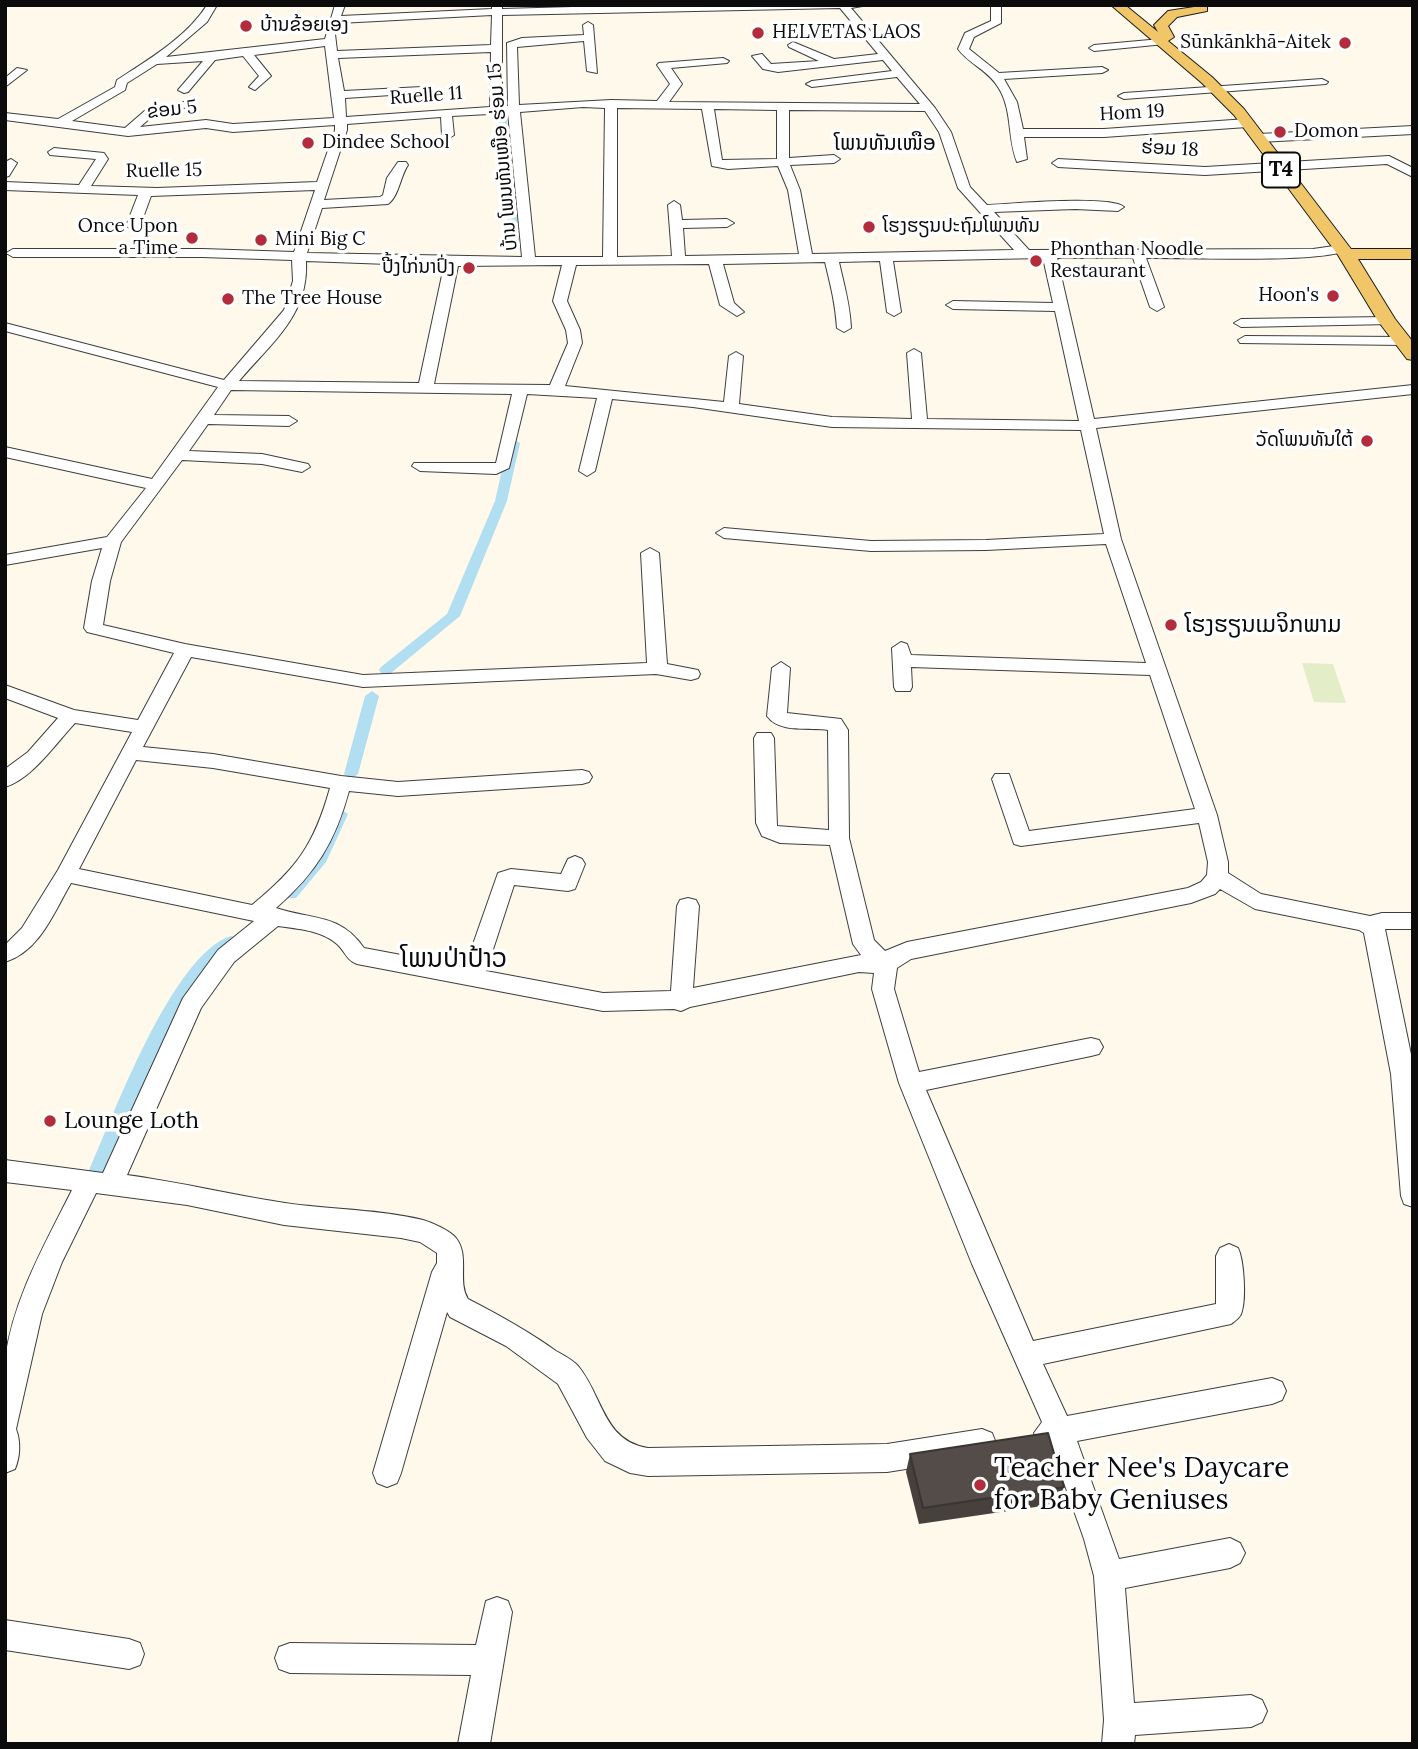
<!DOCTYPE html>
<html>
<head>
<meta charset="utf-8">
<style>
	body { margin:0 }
	#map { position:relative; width:1418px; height:1749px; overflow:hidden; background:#fef9eb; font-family:Lora,serif }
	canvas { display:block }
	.frame { position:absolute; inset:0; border:7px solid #0b0b0b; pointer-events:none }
</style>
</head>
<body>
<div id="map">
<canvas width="1418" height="1749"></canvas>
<div class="frame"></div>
</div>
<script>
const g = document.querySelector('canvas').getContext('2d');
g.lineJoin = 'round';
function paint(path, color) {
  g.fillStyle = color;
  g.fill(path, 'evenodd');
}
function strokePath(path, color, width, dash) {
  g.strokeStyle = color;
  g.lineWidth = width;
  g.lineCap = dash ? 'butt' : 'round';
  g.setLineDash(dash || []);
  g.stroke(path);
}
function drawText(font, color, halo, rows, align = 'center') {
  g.font = font + ' Lora,"Noto Sans Lao",serif';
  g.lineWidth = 7;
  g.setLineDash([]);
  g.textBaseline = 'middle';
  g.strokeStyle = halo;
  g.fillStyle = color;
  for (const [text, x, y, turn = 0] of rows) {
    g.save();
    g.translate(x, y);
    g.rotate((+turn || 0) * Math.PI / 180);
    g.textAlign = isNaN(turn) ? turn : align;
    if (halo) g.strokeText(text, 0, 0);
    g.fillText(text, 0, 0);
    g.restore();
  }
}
const pitch = new Path2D(`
	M 1302,663 L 1333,664 L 1346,703 L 1314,702 Z`);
const canal = new Path2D(`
	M 502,108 L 506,111 L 520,249 L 515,252 L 510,249 L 498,111 Z
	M 514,439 L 520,443 L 507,501 L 460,616 L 391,673 L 381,673 L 379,670 L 381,667 L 447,614 L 495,501 L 508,443 Z
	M 372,691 L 379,696 L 358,774 L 351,779 L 344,774 L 365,696 Z
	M 340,809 L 348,814 L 326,862 L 296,898 L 284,898 L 282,894 L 284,890 L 315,854 L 332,814 Z
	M 231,936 L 237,938 L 239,942 L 194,987 L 176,1016 L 103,1181 L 96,1183 L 89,1181 L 87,1175 C 112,1119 172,954 231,936 Z`);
const minor = new Path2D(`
	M 207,5 L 217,5 L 207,22 L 166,57 L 325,39 L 335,5 L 345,5 L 341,16 L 492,9 L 492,5 L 502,5 L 502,9 L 644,5 L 868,5 L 851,8 L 935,108 L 951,132 L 970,187 L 987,205 C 1011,204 1110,195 1124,207 L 1118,211 L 1075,209 L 994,212 L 1029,250 L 1313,249 L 1341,245 L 1348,249 C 1330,264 1179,257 1146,258 L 1164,307 L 1157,311 L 1150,307 L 1133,258 L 1057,258 L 1094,419 L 1413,385 L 1413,394 L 1096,428 L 1121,539 L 1217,815 L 1228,862 L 1228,873 L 1261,894 L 1370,916 L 1382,913 L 1413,913 L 1413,929 L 1385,929 L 1413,1064 L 1413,1207 L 1404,1204 L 1401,1196 L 1391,1074 L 1364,933 L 1359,930 L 1255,909 L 1220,889 L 1215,894 L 1191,903 L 911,959 L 897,968 L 894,989 L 919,1072 L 1091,1038 L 1099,1040 L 1103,1047 L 1099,1054 L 1091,1056 L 926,1090 L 1033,1341 L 1216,1304 L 1216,1256 L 1220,1248 L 1229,1244 L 1238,1248 C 1244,1260 1246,1298 1242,1311 C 1241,1317 1236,1320 1231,1324 L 1043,1364 L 1067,1416 L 1272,1378 L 1282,1382 L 1286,1391 L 1282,1400 L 1272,1404 L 1077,1441 L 1119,1559 L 1230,1538 L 1240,1543 L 1245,1553 L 1240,1563 L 1230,1568 L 1125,1588 L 1134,1703 L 1251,1695 L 1262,1700 L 1267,1711 L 1262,1722 L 1251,1727 L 1135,1735 L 1134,1744 L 1102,1744 L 1104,1720 L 1094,1576 L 1084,1539 L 1051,1446 L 1038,1443 L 1034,1433 L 1042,1422 L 972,1264 L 899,1083 L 872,989 L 874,973 L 859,972 L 690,1007 L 681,1011 L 674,1009 L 603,1011 L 357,964 C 346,960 345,951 337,944 C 321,930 298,929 278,926 L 234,962 L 201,1008 L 127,1175 C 180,1182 232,1195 285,1203 C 331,1210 378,1209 423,1220 C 433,1223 449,1230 456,1238 C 470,1256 457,1281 468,1299 C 499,1315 528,1331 556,1351 C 563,1355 573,1360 578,1366 C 603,1396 603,1441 648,1448 L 887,1444 L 982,1429 L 992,1433 L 996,1443 L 992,1453 L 982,1457 L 887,1472 L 648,1476 L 630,1473 L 605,1461 L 587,1438 L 558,1384 L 506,1346 L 450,1317 L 447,1312 L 401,1473 L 397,1483 L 387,1487 L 377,1483 L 373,1473 L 432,1272 L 437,1263 L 437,1253 L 420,1242 L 401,1238 L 284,1225 L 187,1205 L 96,1193 L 62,1262 L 42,1314 L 16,1429 C 21,1442 20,1457 15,1469 L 5,1473 C 5,1436 1,1396 5,1360 C 13,1299 45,1244 72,1190 L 5,1182 L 5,1160 L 103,1173 L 183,998 L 218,950 L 254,921 L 71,883 C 54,912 40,951 5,962 L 5,945 L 22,928 L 58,870 L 132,732 L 75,723 C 56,743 32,779 5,787 L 5,769 L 28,752 L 58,718 L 5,698 L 5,685 L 74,710 L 138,720 L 174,653 L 87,632 L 84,628 L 92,581 L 102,548 L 5,565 L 5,555 L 107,537 L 146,488 L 5,457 L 5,447 L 152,479 L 218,387 L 5,331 L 5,323 L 224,380 L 284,310 L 293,281 L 292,260 L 202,257 L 13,257 L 6,253 L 13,249 L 202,249 L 294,252 L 315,190 L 151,196 L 140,226 L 133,230 L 126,226 L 138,195 L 5,190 L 5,182 L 79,185 L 96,159 L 50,155 L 48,152 L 54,148 L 104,153 L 108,159 L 91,186 L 157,188 L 317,182 L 335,130 L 335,125 L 233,132 L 206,128 L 128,136 L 5,120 L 5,113 L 58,119 L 115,87 L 117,80 C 148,60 187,37 207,5 ZM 840,8 L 878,54 L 834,59 L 793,42 L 788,45 L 789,47 L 819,61 L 771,64 L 762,54 L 752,56 L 763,69 L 778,72 L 883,60 L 892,71 L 812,81 L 806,84 L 812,87 L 897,77 L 920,104 L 669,102 L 682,84 L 671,68 L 727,63 L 729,61 L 723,58 L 659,63 L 657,65 L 670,84 L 657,101 L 611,100 L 519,105 L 517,47 L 584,41 L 587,71 L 597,73 L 593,25 L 588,22 L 583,25 L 584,35 L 522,38 L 507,43 L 508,106 L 502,106 L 502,15 ZM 492,15 L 491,45 L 337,51 L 335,34 L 339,23 ZM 325,46 L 334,118 L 233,124 L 206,120 L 140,127 L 156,113 L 188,107 L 188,103 L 184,102 L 148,108 L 125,128 L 72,121 L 125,90 L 127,83 L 157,64 L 203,61 L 178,90 L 184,93 L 188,92 L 215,60 L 243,56 L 259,76 L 249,87 L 255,90 L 271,76 L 254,55 ZM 491,52 L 490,107 L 346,117 L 345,98 L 422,93 L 428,90 L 422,87 L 344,91 L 338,58 ZM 583,107 L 605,108 L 603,257 L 535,257 L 520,112 ZM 617,108 L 702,109 L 712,166 L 728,169 L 778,166 L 788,190 L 799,254 L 685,256 L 683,228 L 727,227 L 734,223 L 727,219 L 682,220 L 680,205 L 674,201 L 668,205 L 672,256 L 617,257 ZM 714,109 L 777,110 L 777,159 L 722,160 ZM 789,110 L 925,111 L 939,132 L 958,188 L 1014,250 L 812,254 L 800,190 L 790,165 L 834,163 L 840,159 L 834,155 L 789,158 ZM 508,113 L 522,257 L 307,253 L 322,208 L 388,204 C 399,196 400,177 408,165 L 406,162 L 398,162 L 387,178 L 383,195 L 380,197 L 324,200 L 347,130 L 347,124 L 441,117 L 442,135 L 448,139 L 454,135 L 452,116 ZM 1043,258 L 1053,303 L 953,301 L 946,305 L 953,309 L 1055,311 L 1079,421 L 927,419 L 921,353 L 914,349 L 907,353 L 912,419 L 832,417 L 739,404 L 743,356 L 736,352 L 729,356 L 724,402 L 565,386 L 582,343 L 580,330 L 567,301 L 576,265 L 709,264 L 720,305 L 737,316 L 744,312 L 734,303 L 723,264 L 825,262 C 831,287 835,302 837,328 L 844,332 L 851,328 C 850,304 844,285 839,262 L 880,261 L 887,312 L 894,316 L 901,312 L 893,261 ZM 306,261 L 444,266 L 419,383 L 239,381 C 272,342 309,315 306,261 ZM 562,265 L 553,301 L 566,330 L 568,343 L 550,385 L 434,384 L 458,266 ZM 231,390 L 512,394 L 496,463 L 414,463 L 412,466 L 420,471 L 496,474 L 509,468 L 527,394 L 597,398 L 579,471 L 587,476 L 595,471 L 612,399 L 693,407 L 832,427 L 1081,430 L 1104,534 L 986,540 L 871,541 L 724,528 L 716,533 L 724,538 L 871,551 L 986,550 L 1106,544 L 1146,663 L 911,655 L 907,644 L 901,642 L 892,648 L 894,687 L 896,691 L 910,691 L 912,687 L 911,667 L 1150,675 L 1195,809 L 1029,831 L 1009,774 L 995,774 L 992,779 L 1014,844 L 1021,846 L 1199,823 L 1208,862 L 1207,875 L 1201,882 L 1188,888 L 907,942 L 885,951 L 874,940 L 849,838 L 848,730 L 841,719 L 787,713 L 790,668 L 781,662 L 772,668 L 767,716 C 780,734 810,727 828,730 L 829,830 L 777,826 L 774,738 L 771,733 L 757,733 L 754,738 L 756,823 L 762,836 L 780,843 L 830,845 L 853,944 L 861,955 L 693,988 L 699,906 L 696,900 L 688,898 L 680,900 L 677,906 L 671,991 L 603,993 L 486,971 L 514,885 L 568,891 L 575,889 L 585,864 L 582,859 L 575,856 L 568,859 L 561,874 L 511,869 L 498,873 L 465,967 L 364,948 C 340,913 312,920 276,908 C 316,873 335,842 349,791 L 398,796 L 582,784 L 589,782 L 592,777 L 589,772 L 582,770 L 398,782 L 341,776 L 213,754 L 143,747 L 191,657 L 363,687 L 656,674 L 691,680 L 698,678 L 700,674 L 698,670 L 667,664 L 659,553 L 650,548 L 641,553 L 647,663 L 363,675 L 185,644 L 103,625 L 110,581 L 121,542 L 182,460 L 262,464 L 302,472 L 310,467 L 308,464 L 262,454 L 189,451 L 208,424 L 289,426 L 297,421 L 289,416 L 214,415 ZM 136,760 L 213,768 L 330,788 C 314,845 297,868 252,905 L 79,869 Z
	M 991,5 L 1001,5 L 1001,23 L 974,37 L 969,49 L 999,73 L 1102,67 L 1108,70 L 1102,73 L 1004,79 L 1017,102 L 1023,129 L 1104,129 L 1247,119 L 1253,123 L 1247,127 L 1104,137 L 1024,137 L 1027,159 L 1017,162 C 1007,138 1013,110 998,87 C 988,70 969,64 958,49 L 965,33 L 991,21 Z
	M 1161,39 L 1165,40 L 1165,44 L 1094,51 L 1089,48 L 1094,45 Z
	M 17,68 L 27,70 L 5,87 L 5,78 Z
	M 1322,79 L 1328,82 L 1326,84 L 1124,99 L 1118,96 L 1124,93 Z
	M 1413,126 L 1413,134 L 1259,142 L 1253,138 L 1259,134 Z
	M 1389,156 L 1413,168 L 1413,177 L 1387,164 L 1205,175 L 1058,167 L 1052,163 L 1058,159 L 1205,167 Z
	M 11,159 L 17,163 L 9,176 L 5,177 L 5,162 Z
	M 1387,317 L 1394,321 L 1392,324 L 1241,327 L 1234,323 L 1241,319 Z
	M 1245,336 L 1403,337 L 1410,341 L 1403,345 L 1240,343 L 1238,340 Z
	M 497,1597 L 508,1601 L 512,1612 L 490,1744 L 458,1744 L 471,1675 L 290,1673 L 279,1669 L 275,1658 L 279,1647 L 290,1643 L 476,1645 L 486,1601 Z
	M 5,1620 L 129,1639 L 140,1643 L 144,1654 L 140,1665 L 129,1669 L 5,1650 Z`);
const major = new Path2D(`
	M 1111,5 L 1125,5 L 1158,32 L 1154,25 L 1168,11 L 1207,5 L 1207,11 L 1177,17 L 1168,26 L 1174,37 L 1168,41 L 1212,77 L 1244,109 L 1351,249 L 1413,249 L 1413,259 L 1358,259 L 1395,319 L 1413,342 L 1413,360 L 1407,359 L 1378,321 L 1338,255 L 1234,115 L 1202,83 Z`);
const wall = new Path2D(`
	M 910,1454 L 1064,1487 L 1056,1504 L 919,1524 L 906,1472 Z`);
const building = new Path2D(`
	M 1048,1433 L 1064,1487 L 923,1508 L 910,1454 Z`);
const markers = [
	[246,26,7,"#b22c3b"],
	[758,33,7,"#b22c3b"],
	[1345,43,7,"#b22c3b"],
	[1280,132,7,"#b22c3b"],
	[308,143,7,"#b22c3b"],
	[869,227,7,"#b22c3b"],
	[192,238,7,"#b22c3b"],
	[261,240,7,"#b22c3b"],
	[1036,261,7,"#b22c3b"],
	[469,268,7,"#b22c3b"],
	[1333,296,7,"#b22c3b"],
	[228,299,7,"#b22c3b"],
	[1367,441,7,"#b22c3b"],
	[1171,625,7,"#b22c3b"],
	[50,1121,7,"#b22c3b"],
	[980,1485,7,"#b22c3b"]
];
const farPoinames = [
	["ບ້ານຂ້ອຍເອງ",260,26],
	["HELVETAS LAOS",772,33],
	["Sūnkānkhā-Aitek",1331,43,"right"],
	["Domon",1294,132],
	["Dindee School",322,143],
	["Once Upon",178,227,"right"],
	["a Time",178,249,"right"],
	["ໂຮງຮຽນປະຖົມໂພນທັນ",883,227],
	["Mini Big C",275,240],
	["Phonthan Noodle",1050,250],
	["Restaurant",1050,272],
	["ປີ້ງໄກ່ນາປົ່ງ",455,268,"right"],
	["Hoon's",1319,296,"right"],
	["The Tree House",242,299],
	["ວັດໂພນທັນໃຕ້",1353,441,"right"]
];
const farStreetnames = [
	["Ruelle 11",426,96,-4],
	["ຂ່ອມ 5",172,110,-6],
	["Hom 19",1132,113,-3],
	["ຮ່ອມ 18",1170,149,3],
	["ບ້ານ ໂພນທັນເໜືອ ຮ່ອມ 15",503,157,-95],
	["Ruelle 15",164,171,-1]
];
const farQuarternames = [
	["ໂພນທັນເໜືອ",885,144]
];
const shields = [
	[1281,170,38]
];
const shieldNames = [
	["T4",1281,170]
];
const poiNames = [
	["ໂຮງຮຽນເມຈິກພາມ",1185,625],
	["Lounge Loth",64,1121]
];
const quarterNames = [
	["ໂພນປ່າປ້າວ",454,960]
];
const nearPoinames = [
	["Teacher Nee's Daycare",994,1469],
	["for Baby Geniuses",994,1501]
];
paint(pitch, '#e3edc8');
paint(canal, '#b2def2');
strokePath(minor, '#3e3e3e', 2);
strokePath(major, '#1c1c1c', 2);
paint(minor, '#fff');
paint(major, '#f0c668');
paint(wall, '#47413e');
paint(building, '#534c48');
strokePath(building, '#3a3532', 2);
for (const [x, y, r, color] of markers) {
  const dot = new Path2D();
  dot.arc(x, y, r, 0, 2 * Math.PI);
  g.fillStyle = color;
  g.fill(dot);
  strokePath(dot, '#fff', 2.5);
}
drawText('19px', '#0b0b0b', '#fff', farPoinames, 'left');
drawText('19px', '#0b0b0b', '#fff', farStreetnames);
drawText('21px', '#0b0b0b', '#fff', farQuarternames);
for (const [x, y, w] of shields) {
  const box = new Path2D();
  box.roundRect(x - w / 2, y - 17.5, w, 35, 5);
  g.fillStyle = '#fff';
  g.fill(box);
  strokePath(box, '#0b0b0b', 2);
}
drawText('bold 21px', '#0b0b0b', null, shieldNames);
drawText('23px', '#0b0b0b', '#fff', poiNames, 'left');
drawText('26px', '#0b0b0b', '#fff', quarterNames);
drawText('28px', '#0b0b0b', '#fff', nearPoinames, 'left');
</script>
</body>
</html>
